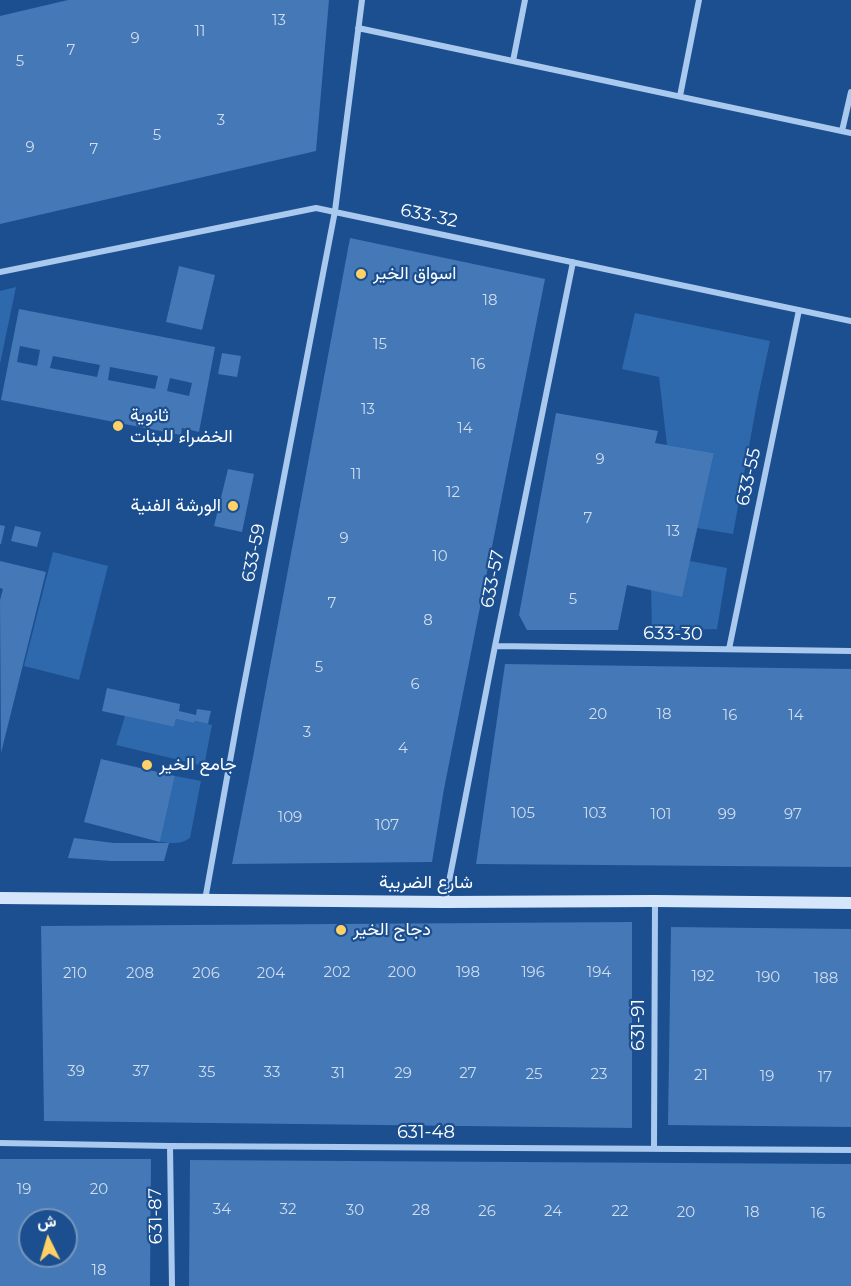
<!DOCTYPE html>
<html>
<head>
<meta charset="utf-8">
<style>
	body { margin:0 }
	#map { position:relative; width:851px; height:1286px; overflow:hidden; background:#1b4f8f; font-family:Montserrat,Vazirmatn,sans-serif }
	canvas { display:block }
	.north { position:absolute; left:18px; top:1208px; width:60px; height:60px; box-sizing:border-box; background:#1b4f8f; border:2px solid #7695bc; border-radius:50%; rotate:355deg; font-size:16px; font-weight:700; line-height:24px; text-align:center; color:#fff }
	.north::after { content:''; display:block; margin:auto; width:21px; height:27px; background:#ffd166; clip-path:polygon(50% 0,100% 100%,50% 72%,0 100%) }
</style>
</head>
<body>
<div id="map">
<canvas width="851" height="1286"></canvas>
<div class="north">ش</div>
</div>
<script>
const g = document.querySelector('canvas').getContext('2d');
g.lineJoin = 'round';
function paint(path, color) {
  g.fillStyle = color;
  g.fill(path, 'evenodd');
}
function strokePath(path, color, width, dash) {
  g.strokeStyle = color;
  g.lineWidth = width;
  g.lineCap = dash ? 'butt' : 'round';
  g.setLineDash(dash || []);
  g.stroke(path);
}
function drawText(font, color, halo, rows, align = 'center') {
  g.font = font + ' Montserrat,Vazirmatn,sans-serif';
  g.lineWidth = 4.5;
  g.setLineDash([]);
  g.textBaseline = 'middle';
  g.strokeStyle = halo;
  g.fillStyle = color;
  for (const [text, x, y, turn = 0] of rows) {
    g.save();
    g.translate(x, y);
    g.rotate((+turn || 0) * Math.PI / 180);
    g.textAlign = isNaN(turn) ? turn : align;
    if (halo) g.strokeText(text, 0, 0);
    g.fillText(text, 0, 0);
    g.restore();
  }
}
const green = new Path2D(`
	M 16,287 L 0,364 L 0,291 Z
	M 635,313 L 770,341 L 758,397 L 733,534 L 697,528 L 714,453 L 667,445 L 659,377 L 622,369 Z
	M 53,552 L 108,566 L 79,680 L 24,666 Z
	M 690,561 L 727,568 L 717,629 L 652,631 L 651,590 Z
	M 125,716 L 174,727 L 176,719 L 194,723 L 195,721 L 212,725 L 204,766 L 116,745 Z
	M 175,776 L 201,781 L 190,838 C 180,845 172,843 160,842 Z`);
const building = new Path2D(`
	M 68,0 L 329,0 L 316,151 L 0,224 L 0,16 Z
	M 350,238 L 545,279 L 444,789 L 432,862 L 232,864 L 253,757 Z
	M 179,266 L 215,275 L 202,330 L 166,322 Z
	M 19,309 L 215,347 L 199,432 L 182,428 L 181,435 L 1,400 ZM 20,346 L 40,350 L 37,366 L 17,362 ZM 53,356 L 100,365 L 97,377 L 50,368 ZM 110,367 L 158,376 L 155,389 L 108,380 ZM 170,378 L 192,383 L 189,396 L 167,391 Z
	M 222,353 L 241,356 L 237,377 L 218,374 Z
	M 556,413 L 658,431 L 655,443 L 714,453 L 682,597 L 627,585 L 618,630 L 527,630 L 519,615 Z
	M 228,469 L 254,474 L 242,532 L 214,526 Z
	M 0,525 L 5,526 L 1,544 L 0,544 Z
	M 15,526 L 41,532 L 37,547 L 11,541 Z
	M 0,561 L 46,572 L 1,753 L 0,600 L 3,589 L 0,588 Z
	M 505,664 L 851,669 L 851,867 L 476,864 Z
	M 107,688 L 180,704 L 179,711 L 196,715 L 197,709 L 211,711 L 208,724 L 195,721 L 194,723 L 176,719 L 174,727 L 102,711 Z
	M 101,759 L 175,776 L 160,842 L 84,822 Z
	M 74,838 L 114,843 L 169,843 L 164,861 L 111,861 L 68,858 Z
	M 632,922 L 632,1128 L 44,1121 L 41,926 Z
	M 671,927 L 851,929 L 851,1127 L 668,1125 Z
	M 0,1159 L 151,1159 L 150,1286 L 0,1286 ZM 30,1220 L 66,1220 L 66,1256 L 30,1256 Z
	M 190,1160 L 851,1164 L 851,1286 L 189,1286 Z`);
const street = new Path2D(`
	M 358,28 L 851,133
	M 513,61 L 525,0
	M 680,96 L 699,0
	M 842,131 L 851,92
	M 0,272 L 316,208 L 851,321
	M 495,646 L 851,651
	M 729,649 L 799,310
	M 205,900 L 239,711 L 335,211 L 362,0
	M 445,902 L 495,646 L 573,262
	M 0,1143 L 170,1146 L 851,1150
	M 170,1146 L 172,1286
	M 654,1149 L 655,901`);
const secondary = new Path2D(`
	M 0,898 L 445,902 L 655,901 L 851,903`);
const markers = [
	[361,274,6,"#ffd166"],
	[118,426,6,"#ffd166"],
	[233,506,6,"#ffd166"],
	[147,765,6,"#ffd166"],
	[341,930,6,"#ffd166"]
];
const numberNames = [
	["13",279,21],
	["11",200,32],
	["9",135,39],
	["7",71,51],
	["5",20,62],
	["3",221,121],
	["5",157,136],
	["9",30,148],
	["7",94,150],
	["18",490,301],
	["15",380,345],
	["16",478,365],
	["13",368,410],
	["14",465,429],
	["9",600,460],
	["11",356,475],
	["12",453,493],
	["7",588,519],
	["13",673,532],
	["9",344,539],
	["10",440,557],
	["5",573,600],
	["7",332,604],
	["8",428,621],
	["5",319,668],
	["6",415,685],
	["20",598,715],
	["18",664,715],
	["16",730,716],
	["14",796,716],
	["3",307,733],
	["4",403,749],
	["105",523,814],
	["103",595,814],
	["101",661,815],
	["99",727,815],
	["97",793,815],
	["109",290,818],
	["107",387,826],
	["202",337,973],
	["200",402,973],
	["198",468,973],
	["196",533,973],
	["194",599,973],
	["210",75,974],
	["208",140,974],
	["206",206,974],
	["204",271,974],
	["192",703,977],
	["190",768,978],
	["188",826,979],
	["39",76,1072],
	["37",141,1072],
	["35",207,1073],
	["33",272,1073],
	["31",338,1074],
	["29",403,1074],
	["27",468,1074],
	["25",534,1075],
	["23",599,1075],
	["21",701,1076],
	["19",767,1077],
	["17",825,1078],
	["19",24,1190],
	["20",99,1190],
	["34",222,1210],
	["32",288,1210],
	["30",355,1211],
	["28",421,1211],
	["26",487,1212],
	["24",553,1212],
	["22",620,1212],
	["20",686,1213],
	["18",752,1213],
	["16",818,1214],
	["18",99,1271]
];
const streetNames = [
	["633-32",429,216,12],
	["633-55",749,477,-78],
	["633-59",254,553,-79],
	["633-57",493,579,-79],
	["633-30",673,634,1],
	["شارع الضريبة",426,883],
	["631-91",639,1025,-90],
	["631-48",426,1133],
	["631-87",156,1216,-91]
];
const poiNames = [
	["اسواق الخير",373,274],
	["ثانوية",130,416],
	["الخضراء للبنات",130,437],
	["الورشة الفنية",221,506,"right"],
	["جامع الخير",159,765],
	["دجاج الخير",353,930]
];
paint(green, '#2e69ad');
paint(building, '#4478b7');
strokePath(street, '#a9c9ee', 6);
strokePath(secondary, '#d6e6fa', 12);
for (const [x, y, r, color] of markers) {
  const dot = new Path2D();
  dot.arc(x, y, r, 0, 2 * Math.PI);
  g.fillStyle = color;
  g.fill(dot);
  strokePath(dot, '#1b4f8f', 2);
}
drawText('15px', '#d0dded', null, numberNames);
drawText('18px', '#fff', '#1b4f8f', streetNames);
drawText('18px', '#fff', '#1b4f8f', poiNames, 'left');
</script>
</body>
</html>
